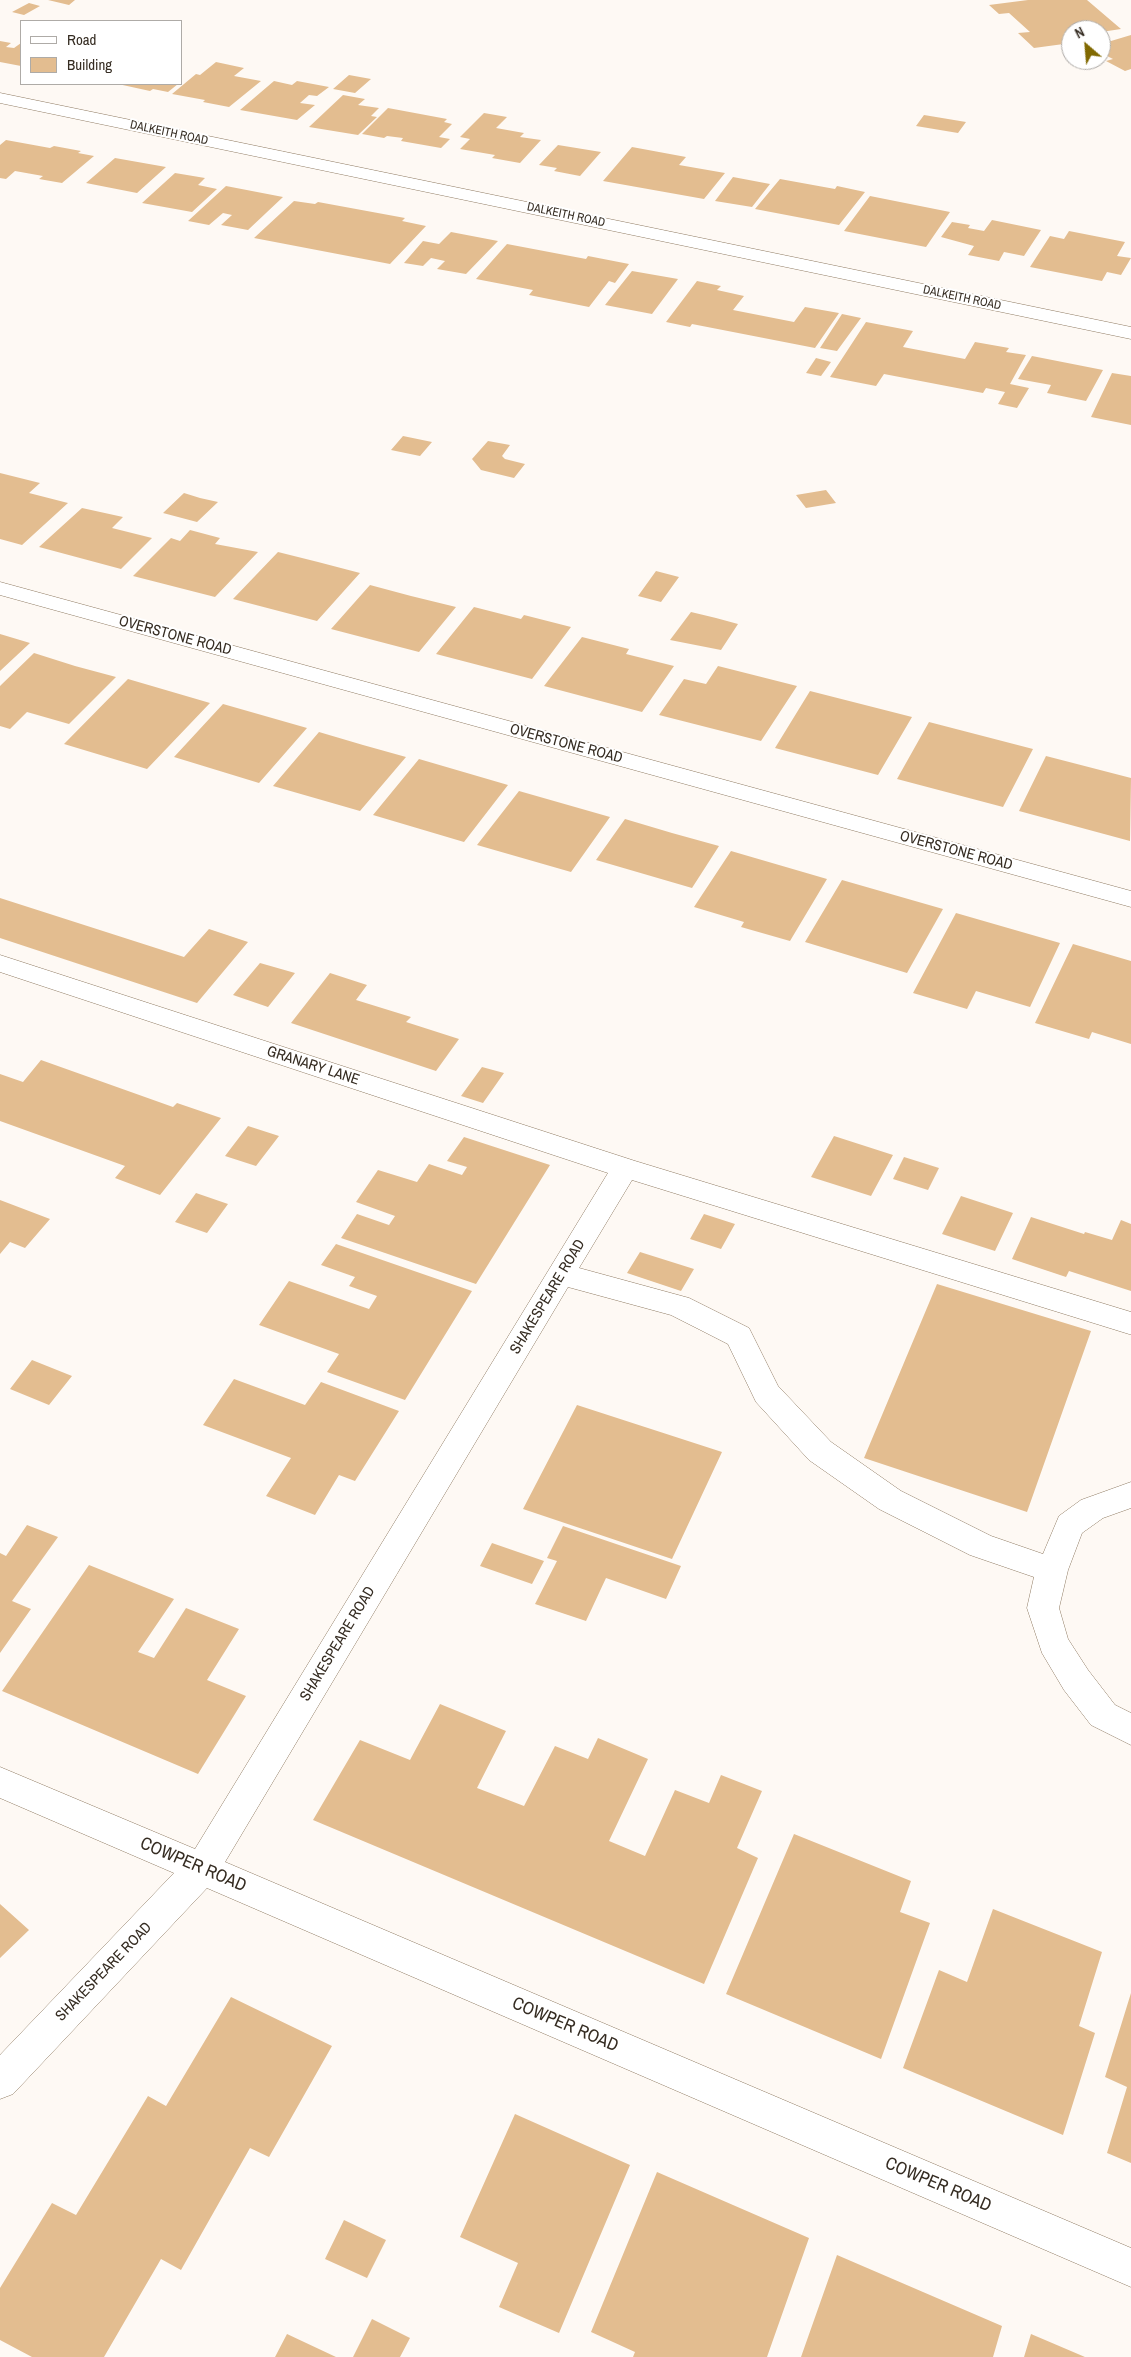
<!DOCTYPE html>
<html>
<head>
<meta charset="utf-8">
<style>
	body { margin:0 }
	#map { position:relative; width:1131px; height:2357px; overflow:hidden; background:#fef9f4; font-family:"Archivo Narrow",sans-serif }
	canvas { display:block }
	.legend { position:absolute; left:20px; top:20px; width:162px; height:65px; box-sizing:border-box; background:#fff; border:1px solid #aeaba7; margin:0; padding:6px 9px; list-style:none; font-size:15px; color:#352c22 }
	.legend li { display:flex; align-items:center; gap:10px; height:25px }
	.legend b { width:25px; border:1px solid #aeaba7 }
	.north { position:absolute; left:1061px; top:20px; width:50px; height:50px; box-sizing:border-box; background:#fff; border:1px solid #aeaba7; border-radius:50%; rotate:333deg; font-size:14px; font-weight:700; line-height:20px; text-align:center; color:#352c22 }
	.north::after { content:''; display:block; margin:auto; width:18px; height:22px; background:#816901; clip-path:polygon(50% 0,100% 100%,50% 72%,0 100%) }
</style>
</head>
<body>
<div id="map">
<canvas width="1131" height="2357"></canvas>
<ul class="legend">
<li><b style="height:6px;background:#fff"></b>Road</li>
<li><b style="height:14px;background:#e3bd90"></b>Building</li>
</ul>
<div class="north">N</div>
</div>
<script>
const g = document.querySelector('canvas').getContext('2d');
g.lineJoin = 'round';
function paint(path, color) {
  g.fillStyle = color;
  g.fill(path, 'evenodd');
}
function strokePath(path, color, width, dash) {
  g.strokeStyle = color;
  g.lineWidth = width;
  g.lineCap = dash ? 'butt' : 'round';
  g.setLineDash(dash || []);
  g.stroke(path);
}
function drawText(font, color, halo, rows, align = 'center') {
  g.font = font + ' "Archivo Narrow",sans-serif';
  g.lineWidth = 4;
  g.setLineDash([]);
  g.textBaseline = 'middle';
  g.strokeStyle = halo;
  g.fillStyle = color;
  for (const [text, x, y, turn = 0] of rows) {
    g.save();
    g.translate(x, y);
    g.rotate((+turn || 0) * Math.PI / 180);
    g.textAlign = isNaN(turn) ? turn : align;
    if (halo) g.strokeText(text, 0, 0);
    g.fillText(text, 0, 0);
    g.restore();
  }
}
const building = new Path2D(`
	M 48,0 L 75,0 L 69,5 Z
	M 1028,0 L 1087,0 L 1121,29 L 1101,32 L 1071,30 L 1071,43 L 1034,48 L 1018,33 L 1030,32 L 1009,13 L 999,14 L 989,5 Z
	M 29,3 L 40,6 L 24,15 L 12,12 Z
	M 1131,35 L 1131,69 L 1125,71 L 1106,61 L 1113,59 L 1101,53 L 1101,44 Z
	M 0,41 L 11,43 L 6,47 L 14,48 L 21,43 L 21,66 L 0,62 Z
	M 216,62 L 244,68 L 234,76 L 261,81 L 229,107 L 203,102 L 205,100 L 172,94 L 196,74 L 200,75 Z
	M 349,75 L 371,79 L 355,93 L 333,89 Z
	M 274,81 L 292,85 L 297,81 L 329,87 L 317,96 L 309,95 L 300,103 L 315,105 L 297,120 L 240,110 Z
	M 118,84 L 178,84 L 168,92 L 153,89 L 150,91 Z
	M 343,95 L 365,99 L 358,105 L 379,108 L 371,116 L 377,117 L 358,135 L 309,127 Z
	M 388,108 L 447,119 L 444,122 L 452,124 L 439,137 L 450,139 L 441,148 L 401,141 L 403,138 L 387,136 L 384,138 L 362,134 Z
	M 484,113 L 507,117 L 496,128 L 524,133 L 520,137 L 541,140 L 520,163 L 492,158 L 495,155 L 460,149 L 470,139 L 460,137 Z
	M 924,115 L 966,122 L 958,133 L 916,126 Z
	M 6,140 L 50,148 L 54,146 L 81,151 L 78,153 L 94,156 L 62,183 L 39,179 L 43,176 L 15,171 L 6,179 L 0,178 L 0,145 Z
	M 558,145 L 601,152 L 580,176 L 554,171 L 557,168 L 539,165 Z
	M 632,147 L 686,157 L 679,165 L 725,173 L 704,199 L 603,181 Z
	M 115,158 L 166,167 L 137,193 L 86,183 Z
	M 175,173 L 205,178 L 198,185 L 217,189 L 192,212 L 142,203 Z
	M 733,177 L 770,184 L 752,207 L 715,201 Z
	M 780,179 L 835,189 L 837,186 L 865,192 L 839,225 L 755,209 Z
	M 226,186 L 283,197 L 248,230 L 221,225 L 232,215 L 223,213 L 209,225 L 188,221 Z
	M 870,196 L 950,212 L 926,247 L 844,231 Z
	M 294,201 L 315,204 L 318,202 L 405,218 L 402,221 L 426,226 L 390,264 L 254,238 Z
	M 992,220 L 1041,230 L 1024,256 L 1004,252 L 999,261 L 968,255 L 974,246 L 941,237 L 952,222 L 970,225 L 968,228 L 984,231 Z
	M 1069,231 L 1125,242 L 1117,256 L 1131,258 L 1121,275 L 1107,272 L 1102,281 L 1030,267 L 1050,236 L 1064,239 Z
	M 451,232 L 498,241 L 466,274 L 437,269 L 445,261 L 431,258 L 423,266 L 404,263 L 423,241 L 439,244 Z
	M 507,244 L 586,259 L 588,256 L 629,264 L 615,283 L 609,281 L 589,307 L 529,295 L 533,290 L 476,279 Z
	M 632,271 L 678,279 L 652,314 L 605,305 Z
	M 697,281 L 721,286 L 717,290 L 744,296 L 733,310 L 794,322 L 805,307 L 839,313 L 815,348 L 692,324 L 690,327 L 666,322 Z
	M 842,314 L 861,318 L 837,351 L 820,348 Z
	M 866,322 L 913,331 L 903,347 L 965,359 L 975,342 L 1009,348 L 1006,352 L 1026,355 L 1010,384 L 1029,388 L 1017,408 L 998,404 L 1005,392 L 986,388 L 983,393 L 884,374 L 876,386 L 830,377 Z
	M 1032,356 L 1103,370 L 1086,401 L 1047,393 L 1051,385 L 1018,379 Z
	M 816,358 L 831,362 L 821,376 L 806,373 Z
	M 1112,373 L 1131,376 L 1131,425 L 1091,417 Z
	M 403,436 L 432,442 L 420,456 L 391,450 Z
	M 488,441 L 510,445 L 502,456 L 505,459 L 525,464 L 514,478 L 481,470 L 472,459 Z
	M 0,473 L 40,483 L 29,493 L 68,503 L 22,545 L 0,539 Z
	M 826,490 L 836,503 L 806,508 L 796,495 Z
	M 184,493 L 200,498 L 218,502 L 197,522 L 163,513 Z
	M 82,508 L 123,517 L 112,528 L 152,538 L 121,569 L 39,547 Z
	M 190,530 L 220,538 L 215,544 L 258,552 L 215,597 L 133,576 L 171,538 L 180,541 Z
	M 278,552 L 318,562 L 360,573 L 317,621 L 233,599 Z
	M 656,571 L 679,577 L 661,602 L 638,596 Z
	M 370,585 L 411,596 L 456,607 L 419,652 L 331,629 Z
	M 474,607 L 521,619 L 524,615 L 571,627 L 532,679 L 436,654 Z
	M 691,612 L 716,618 L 738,624 L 721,650 L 670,640 Z
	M 0,634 L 30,643 L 0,671 Z
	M 582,637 L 629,649 L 626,654 L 674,666 L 642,712 L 544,686 Z
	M 34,653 L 75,666 L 116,677 L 69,724 L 27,712 L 10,729 L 0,726 L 0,686 Z
	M 718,666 L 797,686 L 761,741 L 659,715 L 684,679 L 706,684 Z
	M 128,679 L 210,703 L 147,769 L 64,744 Z
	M 810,691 L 912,717 L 878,775 L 775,748 Z
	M 223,704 L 307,728 L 259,783 L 174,757 Z
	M 929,722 L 1033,749 L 1003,807 L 897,779 Z
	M 319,732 L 363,745 L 406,757 L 360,811 L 273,786 Z
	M 1046,756 L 1131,778 L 1130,841 L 1019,811 Z
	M 419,759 L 508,785 L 464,842 L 373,815 Z
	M 519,791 L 610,817 L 571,872 L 477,845 Z
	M 625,819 L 672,833 L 719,846 L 692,888 L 596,860 Z
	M 731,851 L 827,879 L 790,941 L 741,927 L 744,922 L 694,907 Z
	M 842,880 L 943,909 L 907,973 L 805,942 Z
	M 0,898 L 184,957 L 209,929 L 248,942 L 197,1003 L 0,938 Z
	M 956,913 L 1060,943 L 1030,1007 L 976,991 L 967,1009 L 913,993 Z
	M 1073,944 L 1131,961 L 1131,1044 L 1092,1032 L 1089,1039 L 1035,1023 Z
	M 260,963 L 295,973 L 268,1007 L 233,995 Z
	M 330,973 L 367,985 L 356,1000 L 411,1017 L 406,1022 L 459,1039 L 436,1071 L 291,1023 Z
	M 41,1060 L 173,1107 L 177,1103 L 221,1118 L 160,1195 L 115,1178 L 125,1166 L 0,1121 L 0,1074 L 23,1082 Z
	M 482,1067 L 504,1073 L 483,1103 L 461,1096 Z
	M 248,1126 L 279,1136 L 256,1166 L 225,1156 Z
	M 834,1136 L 893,1155 L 871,1196 L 811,1177 Z
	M 464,1137 L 550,1165 L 476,1284 L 341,1238 L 357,1214 L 389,1225 L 395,1216 L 356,1202 L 378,1170 L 417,1182 L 429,1164 L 462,1175 L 467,1167 L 447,1161 Z
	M 904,1157 L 939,1168 L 928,1190 L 893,1179 Z
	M 196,1193 L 228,1204 L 207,1233 L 175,1222 Z
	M 961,1196 L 1013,1213 L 995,1251 L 942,1234 Z
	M 0,1200 L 50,1219 L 25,1248 L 10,1242 L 0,1254 Z
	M 704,1214 L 735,1224 L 721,1249 L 690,1239 Z
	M 1031,1217 L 1084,1234 L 1085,1232 L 1112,1240 L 1121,1220 L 1131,1224 L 1131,1291 L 1069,1271 L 1066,1277 L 1012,1259 Z
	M 336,1244 L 472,1291 L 405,1400 L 327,1372 L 339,1354 L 259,1325 L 289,1281 L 369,1309 L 377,1296 L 349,1286 L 355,1277 L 321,1265 Z
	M 640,1252 L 694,1269 L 681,1291 L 627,1273 Z
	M 937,1284 L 1091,1331 L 1027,1512 L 864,1458 Z
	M 32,1360 L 72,1376 L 49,1405 L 10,1389 Z
	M 234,1379 L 305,1405 L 321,1382 L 399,1411 L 355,1481 L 339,1475 L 315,1515 L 266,1496 L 291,1458 L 203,1425 Z
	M 577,1405 L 722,1452 L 672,1559 L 523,1509 Z
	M 27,1525 L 58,1537 L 12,1601 L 31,1609 L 0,1653 L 0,1553 L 6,1556 Z
	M 563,1526 L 681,1566 L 666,1599 L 606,1578 L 586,1621 L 535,1604 L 557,1561 L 547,1558 Z
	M 492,1543 L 544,1561 L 532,1584 L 480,1566 Z
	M 89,1565 L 174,1599 L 138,1652 L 154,1658 L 186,1608 L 239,1629 L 207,1680 L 246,1696 L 198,1774 L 2,1691 Z
	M 440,1704 L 506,1731 L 477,1788 L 524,1806 L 555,1746 L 588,1759 L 598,1738 L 648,1759 L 609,1841 L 645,1856 L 675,1790 L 709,1803 L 721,1775 L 762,1791 L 737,1848 L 758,1858 L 704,1984 L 313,1820 L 360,1740 L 410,1760 Z
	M 794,1834 L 911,1881 L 900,1912 L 930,1923 L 881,2059 L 726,1994 Z
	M 0,1904 L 29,1930 L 0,1958 Z
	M 993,1909 L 1102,1952 L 1079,2026 L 1095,2033 L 1063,2135 L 903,2068 L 939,1970 L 967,1982 Z
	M 1131,1993 L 1131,2163 L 1107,2153 L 1127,2087 L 1105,2077 Z
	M 231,1997 L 332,2046 L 269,2157 L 250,2148 L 181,2270 L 161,2259 L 104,2357 L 32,2357 L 0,2340 L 0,2288 L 52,2203 L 76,2215 L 148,2096 L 166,2106 Z
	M 515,2114 L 630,2165 L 559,2333 L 499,2307 L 518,2263 L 460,2237 Z
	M 657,2172 L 809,2238 L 767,2357 L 633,2357 L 635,2352 L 591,2332 Z
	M 344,2220 L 386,2240 L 367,2278 L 325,2259 Z
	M 837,2255 L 1002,2326 L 993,2357 L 801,2357 Z
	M 372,2319 L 410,2338 L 400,2357 L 353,2357 Z
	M 287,2334 L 336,2357 L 275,2357 Z
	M 1031,2334 L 1085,2357 L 1024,2357 Z`);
const minor = new Path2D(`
	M 0,93 L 1131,327 L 1131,339 L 0,103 Z
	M 0,582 L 1131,891 L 1131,907 L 0,595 Z
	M 0,955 L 635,1161 L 1131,1312 L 1131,1334 L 1129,1334 L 632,1180 L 579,1268 L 689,1298 L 749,1328 L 778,1386 L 831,1442 L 901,1491 L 991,1536 L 1043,1554 L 1059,1516 L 1081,1500 L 1131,1482 L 1131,1508 L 1103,1518 L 1082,1533 L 1068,1570 L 1059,1608 L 1068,1639 L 1088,1670 L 1115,1705 L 1131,1713 L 1131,1745 L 1091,1725 L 1064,1690 L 1042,1653 L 1027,1608 L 1034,1577 L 970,1555 L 879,1509 L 809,1460 L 756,1402 L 728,1344 L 671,1315 L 568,1287 L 225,1862 L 1131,2248 L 1131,2287 L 207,1888 L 13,2094 L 0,2099 L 0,2055 L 174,1873 L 0,1798 L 0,1767 L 195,1849 L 608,1173 L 0,972 Z`);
const farStreetnames = [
	["DALKEITH ROAD",169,133,12],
	["DALKEITH ROAD",566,215,12],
	["DALKEITH ROAD",962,298,12]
];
const streetNames = [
	["OVERSTONE ROAD",175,636,15],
	["OVERSTONE ROAD",566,744,15],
	["OVERSTONE ROAD",956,851,15],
	["GRANARY LANE",313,1066,18],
	["SHAKESPEARE ROAD",548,1297,-59],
	["SHAKESPEARE ROAD",338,1644,-59],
	["SHAKESPEARE ROAD",104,1972,-46]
];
const nearStreetnames = [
	["COWPER ROAD",193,1865,23],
	["COWPER ROAD",565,2025,23],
	["COWPER ROAD",938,2185,23]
];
paint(building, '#e3bd90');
strokePath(minor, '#907c64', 1);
paint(minor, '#fff');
drawText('12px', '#352c22', '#fff', farStreetnames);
drawText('15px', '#352c22', '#fff', streetNames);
drawText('18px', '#352c22', '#fff', nearStreetnames);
</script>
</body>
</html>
